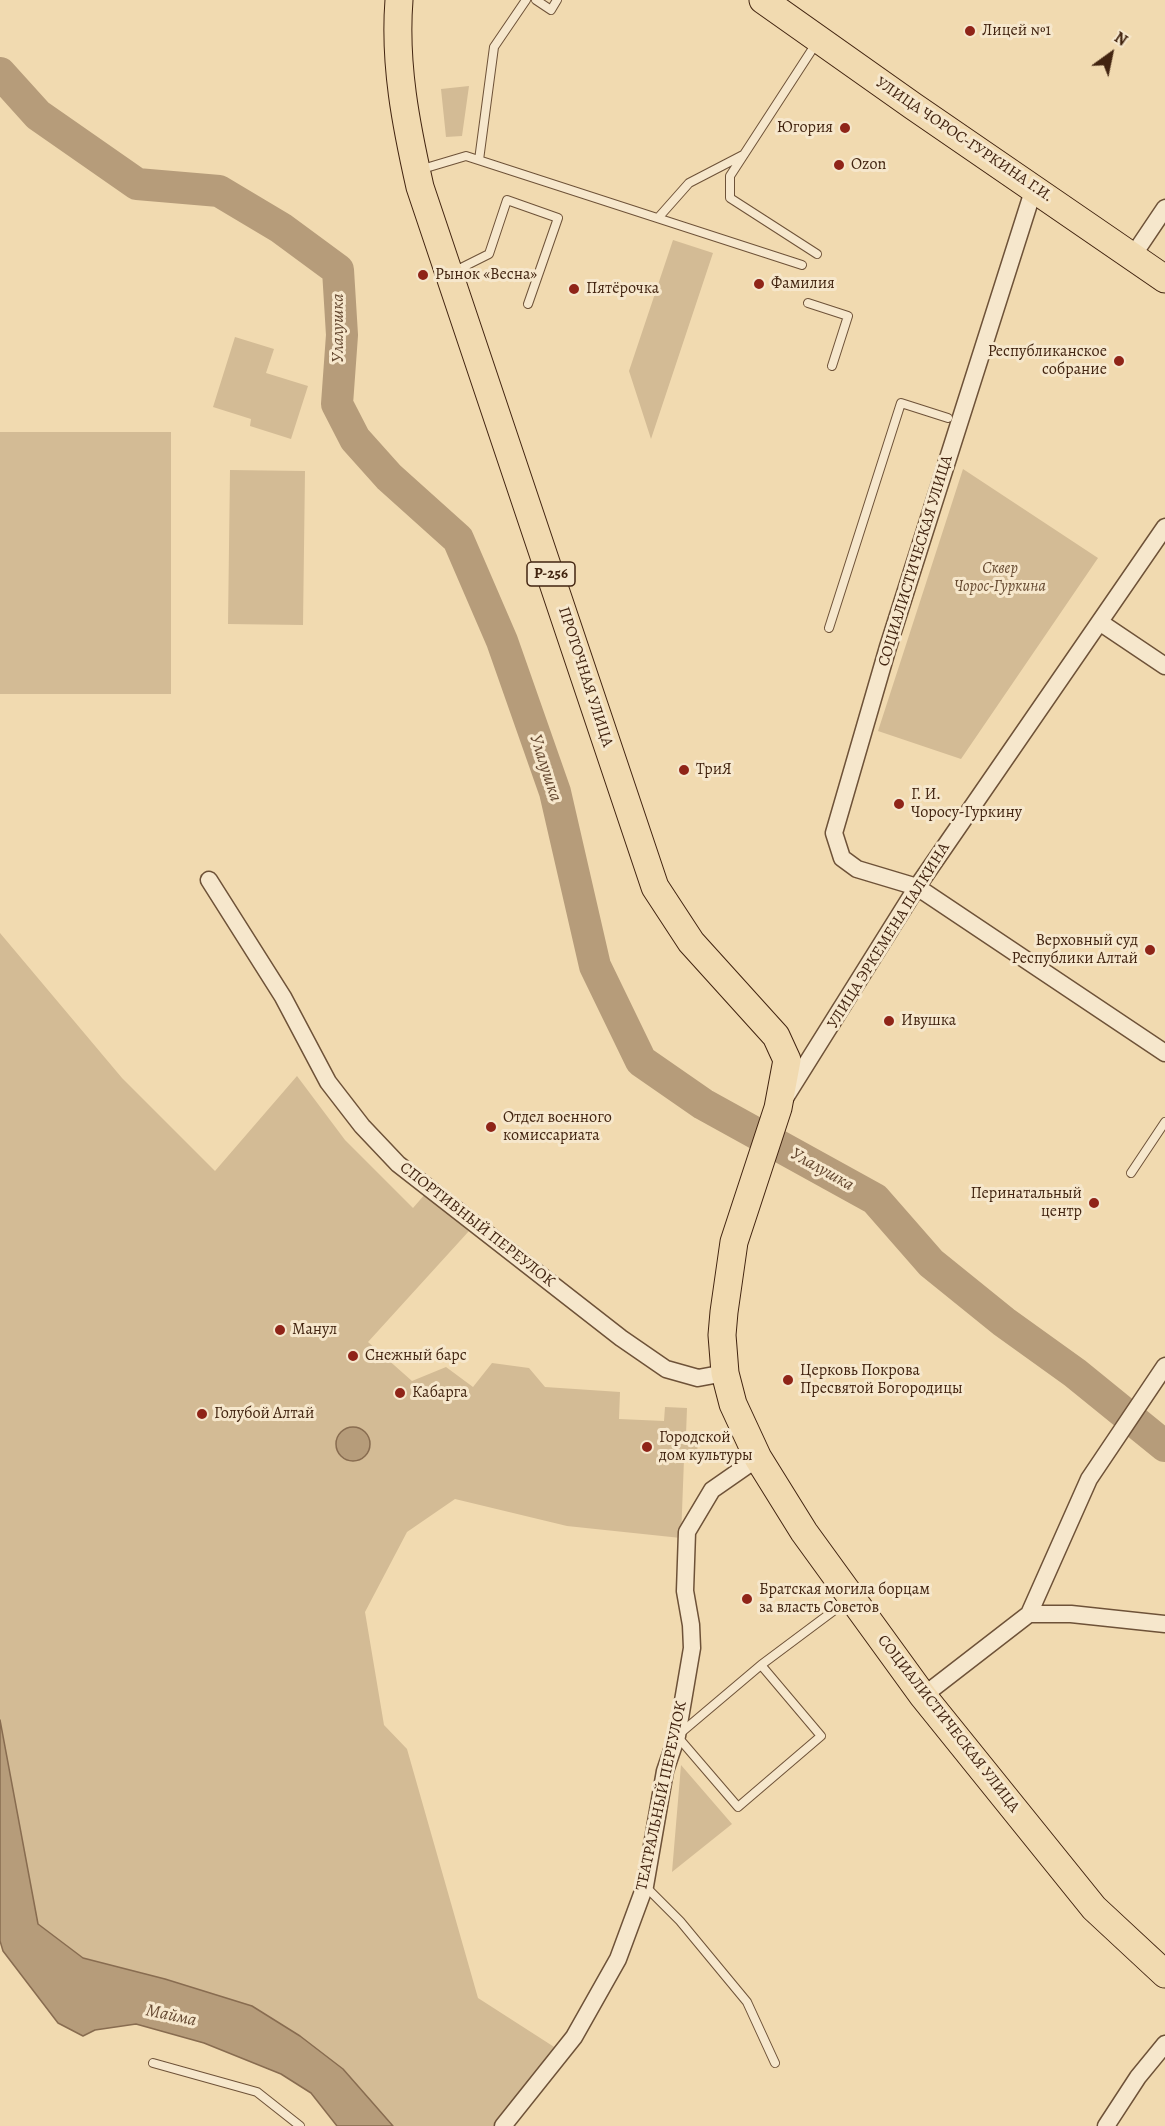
<!DOCTYPE html>
<html>
<head>
<meta charset="utf-8">
<style>
	body { margin:0 }
	#map { position:relative; width:1165px; height:2126px; overflow:hidden; background:#f1dab0; font-family:Alegreya,serif }
	canvas { display:block }
	.north { position:absolute; left:1081px; top:24px; width:60px; height:60px; -webkit-text-stroke:4px #f6e7cc; paint-order:stroke; rotate:33deg; font-size:16px; font-weight:700; line-height:24px; text-align:center; color:#422410 }
	.north::after { content:''; display:block; margin:auto; width:21px; height:27px; background:#422410; clip-path:polygon(50% 0,100% 100%,50% 72%,0 100%) }
</style>
</head>
<body>
<div id="map">
<canvas width="1165" height="2126"></canvas>
<div class="north">N</div>
</div>
<script>
const g = document.querySelector('canvas').getContext('2d');
g.lineJoin = 'round';
function paint(path, color) {
  g.fillStyle = color;
  g.fill(path, 'evenodd');
}
function strokePath(path, color, width, dash) {
  g.strokeStyle = color;
  g.lineWidth = width;
  g.lineCap = dash ? 'butt' : 'round';
  g.setLineDash(dash || []);
  g.stroke(path);
}
function drawText(font, color, halo, rows, align = 'center') {
  g.font = font + ' Alegreya,serif';
  g.lineWidth = 6;
  g.setLineDash([]);
  g.textBaseline = 'middle';
  g.strokeStyle = halo;
  g.fillStyle = color;
  for (const [text, x, y, turn = 0] of rows) {
    g.save();
    g.translate(x, y);
    g.rotate((+turn || 0) * Math.PI / 180);
    g.textAlign = isNaN(turn) ? turn : align;
    if (halo) g.strokeText(text, 0, 0);
    g.fillText(text, 0, 0);
    g.restore();
  }
}
const green = new Path2D(`
	M 469,86 L 462,136 L 446,137 L 441,89 Z
	M 673,240 L 713,253 L 651,439 L 629,371 Z
	M 235,337 L 274,349 L 266,373 L 308,386 L 291,439 L 250,426 L 251,419 L 213,407 Z
	M 0,432 L 171,432 L 171,694 L 0,694 Z
	M 963,469 L 1098,558 L 961,759 L 878,731 Z
	M 230,470 L 305,471 L 303,625 L 228,624 Z
	M 0,933 L 122,1078 L 215,1171 L 297,1076 L 345,1140 L 413,1208 L 426,1193 L 469,1231 L 368,1342 L 412,1381 L 446,1367 L 473,1387 L 492,1363 L 529,1368 L 545,1387 L 620,1392 L 619,1419 L 664,1421 L 665,1407 L 687,1408 L 686,1435 L 698,1436 L 697,1459 L 684,1459 L 681,1538 L 567,1526 L 455,1499 L 407,1532 L 365,1612 L 384,1725 L 407,1749 L 478,1998 L 562,2052 L 502,2126 L 393,2126 L 343,2069 L 252,2007 L 165,1979 L 83,1958 L 38,1924 L 0,1720 Z
	M 681,1765 L 732,1824 L 672,1872 Z`);
const water = new Path2D(`
	M336 1444a17 17 0 1 1 34 0a17 17 0 1 1-34 0Z
	M 0,1720 L 38,1924 L 83,1958 L 165,1979 L 252,2006 L 300,2036 L 343,2069 L 393,2126 L 337,2126 L 311,2093 L 281,2074 L 204,2043 L 136,2024 L 95,2030 L 83,2036 L 58,2023 L 3,1951 L 0,1941 Z`);
const river = new Path2D(`
	M 0,73 L 38,115 L 137,184 L 219,191 L 281,228 L 338,270 L 342,335 L 337,404 L 355,439 L 389,477 L 458,539 L 502,641 L 555,792 L 595,966 L 641,1061 L 703,1104 L 875,1199 L 931,1263 L 1004,1322 L 1075,1373 L 1165,1446`);
const service = new Path2D(`
	M 536,0 L 551,10 L 557,0
	M 479,160 L 494,47 L 526,0
	M 419,170 L 466,156 L 802,265
	M 658,218 L 689,183 L 743,155
	M 817,254 L 730,198 L 730,176 L 817,42
	M 453,272 L 489,254 L 507,200 L 558,218 L 528,304
	M 808,303 L 848,316 L 832,366
	M 829,628 L 901,403 L 948,418
	M 1131,1173 L 1165,1122
	M 761,1665 L 821,1736 L 738,1807 L 677,1736 L 761,1665 L 848,1600
	M 645,1886 L 680,1921 L 747,2002 L 775,2063
	M 153,2063 L 257,2092 L 300,2126`);
const minor = new Path2D(`
	M 1034,188 L 888,647 L 834,833 L 842,858 L 857,869 L 917,887 L 1165,1053
	M 1132,257 L 1165,208
	M 1101,623 L 1165,666
	M 209,880 L 283,997 L 328,1082 L 362,1126 L 398,1164 L 621,1338 L 666,1369 L 698,1378 L 725,1373
	M 785,1098 L 917,887 L 1165,527
	M 1029,1614 L 1071,1614 L 1165,1624
	M 923,1696 L 1029,1614 L 1089,1479 L 1165,1366
	M 503,2126 L 574,2037 L 618,1959 L 645,1886 L 665,1771 L 677,1736 L 692,1648 L 691,1625 L 685,1591 L 687,1532 L 712,1490 L 758,1458
	M 1106,2126 L 1138,2077 L 1165,2044`);
const primary = new Path2D(`
	M 399,0 C 394,64 406,125 420,187 L 655,887 L 691,942 L 776,1036 L 787,1060 L 778,1108 L 734,1242 L 724,1312 L 722,1335 L 725,1373 L 733,1404 L 758,1458 L 804,1532 L 923,1696 L 1094,1908 L 1165,1974
	M 763,0 L 913,106 L 1165,279`);
const markers = [
	[970,31,6,"#8f2418"],
	[845,128,6,"#8f2418"],
	[839,165,6,"#8f2418"],
	[423,275,6,"#8f2418"],
	[759,284,6,"#8f2418"],
	[574,289,6,"#8f2418"],
	[1119,361,6,"#8f2418"],
	[684,770,6,"#8f2418"],
	[899,804,6,"#8f2418"],
	[1150,950,6,"#8f2418"],
	[889,1021,6,"#8f2418"],
	[491,1127,6,"#8f2418"],
	[1094,1203,6,"#8f2418"],
	[280,1330,6,"#8f2418"],
	[353,1356,6,"#8f2418"],
	[788,1380,6,"#8f2418"],
	[400,1393,6,"#8f2418"],
	[202,1414,6,"#8f2418"],
	[647,1447,6,"#8f2418"],
	[747,1599,6,"#8f2418"]
];
const shields = [
	[551,574,48]
];
const shieldNames = [
	["Р-256",551,574]
];
const poiNames = [
	["Лицей №1",982,31],
	["Югория",833,128,"right"],
	["Ozon",851,165],
	["Рынок «Весна»",435,275],
	["Фамилия",771,284],
	["Пятёрочка",586,289],
	["Республиканское",1107,352,"right"],
	["собрание",1107,370,"right"],
	["ТриЯ",696,770],
	["Г. И.",911,795],
	["Чоросу-Гуркину",911,813],
	["Верховный суд",1138,941,"right"],
	["Республики Алтай",1138,959,"right"],
	["Ивушка",901,1021],
	["Отдел военного",503,1118],
	["комиссариата",503,1136],
	["Перинатальный",1082,1194,"right"],
	["центр",1082,1212,"right"],
	["Манул",292,1330],
	["Снежный барс",365,1356],
	["Церковь Покрова",800,1371],
	["Пресвятой Богородицы",800,1389],
	["Кабарга",412,1393],
	["Голубой Алтай",214,1414],
	["Городской",659,1438],
	["дом культуры",659,1456],
	["Братская могила борцам",759,1590],
	["за власть Советов",759,1608]
];
const streetNames = [
	["УЛИЦА ЧОРОС-ГУРКИНА Г.И.",964,140,34],
	["СОЦИАЛИСТИЧЕСКАЯ УЛИЦА",916,561,-73],
	["ПРОТОЧНАЯ УЛИЦА",585,677,72],
	["УЛИЦА ЭРКЕМЕНА ПАЛКИНА",889,936,-58],
	["СПОРТИВНЫЙ ПЕРЕУЛОК",477,1225,38],
	["СОЦИАЛИСТИЧЕСКАЯ УЛИЦА",948,1724,52],
	["ТЕАТРАЛЬНЫЙ ПЕРЕУЛОК",662,1796,-78]
];
const parkNames = [
	["Сквер",1000,569],
	["Чорос-Гуркина",1000,587]
];
const waterNames = [
	["Улалушка",339,328,-90],
	["Улалушка",545,768,72],
	["Улалушка",822,1170,29],
	["Майма",171,2016,12]
];
paint(green, '#d3bb95');
paint(water, '#b69c7a');
strokePath(water, '#886c50', 1.5);
strokePath(river, '#b69c7a', 32);
strokePath(service, '#6e5238', 10);
strokePath(minor, '#6e5238', 19);
strokePath(primary, '#422410', 29);
strokePath(service, '#f6e7cc', 8);
strokePath(minor, '#f6e7cc', 16);
strokePath(primary, '#f1dab0', 27);
for (const [x, y, r, color] of markers) {
  const dot = new Path2D();
  dot.arc(x, y, r, 0, 2 * Math.PI);
  g.fillStyle = color;
  g.fill(dot);
  strokePath(dot, '#f6e7cc', 2);
}
for (const [x, y, w] of shields) {
  const box = new Path2D();
  box.roundRect(x - w / 2, y - 12, w, 24, 4.5);
  g.fillStyle = '#f6e7cc';
  g.fill(box);
  strokePath(box, '#422410', 1.5);
}
drawText('bold 15px', '#422410', null, shieldNames);
drawText('16px', '#422410', '#f6e7cc', poiNames, 'left');
drawText('16px', '#422410', '#f6e7cc', streetNames);
drawText('italic 16px', '#664a31', '#f6e7cc', parkNames);
drawText('italic 18px', '#654830', '#f6e7cc', waterNames);
</script>
</body>
</html>
